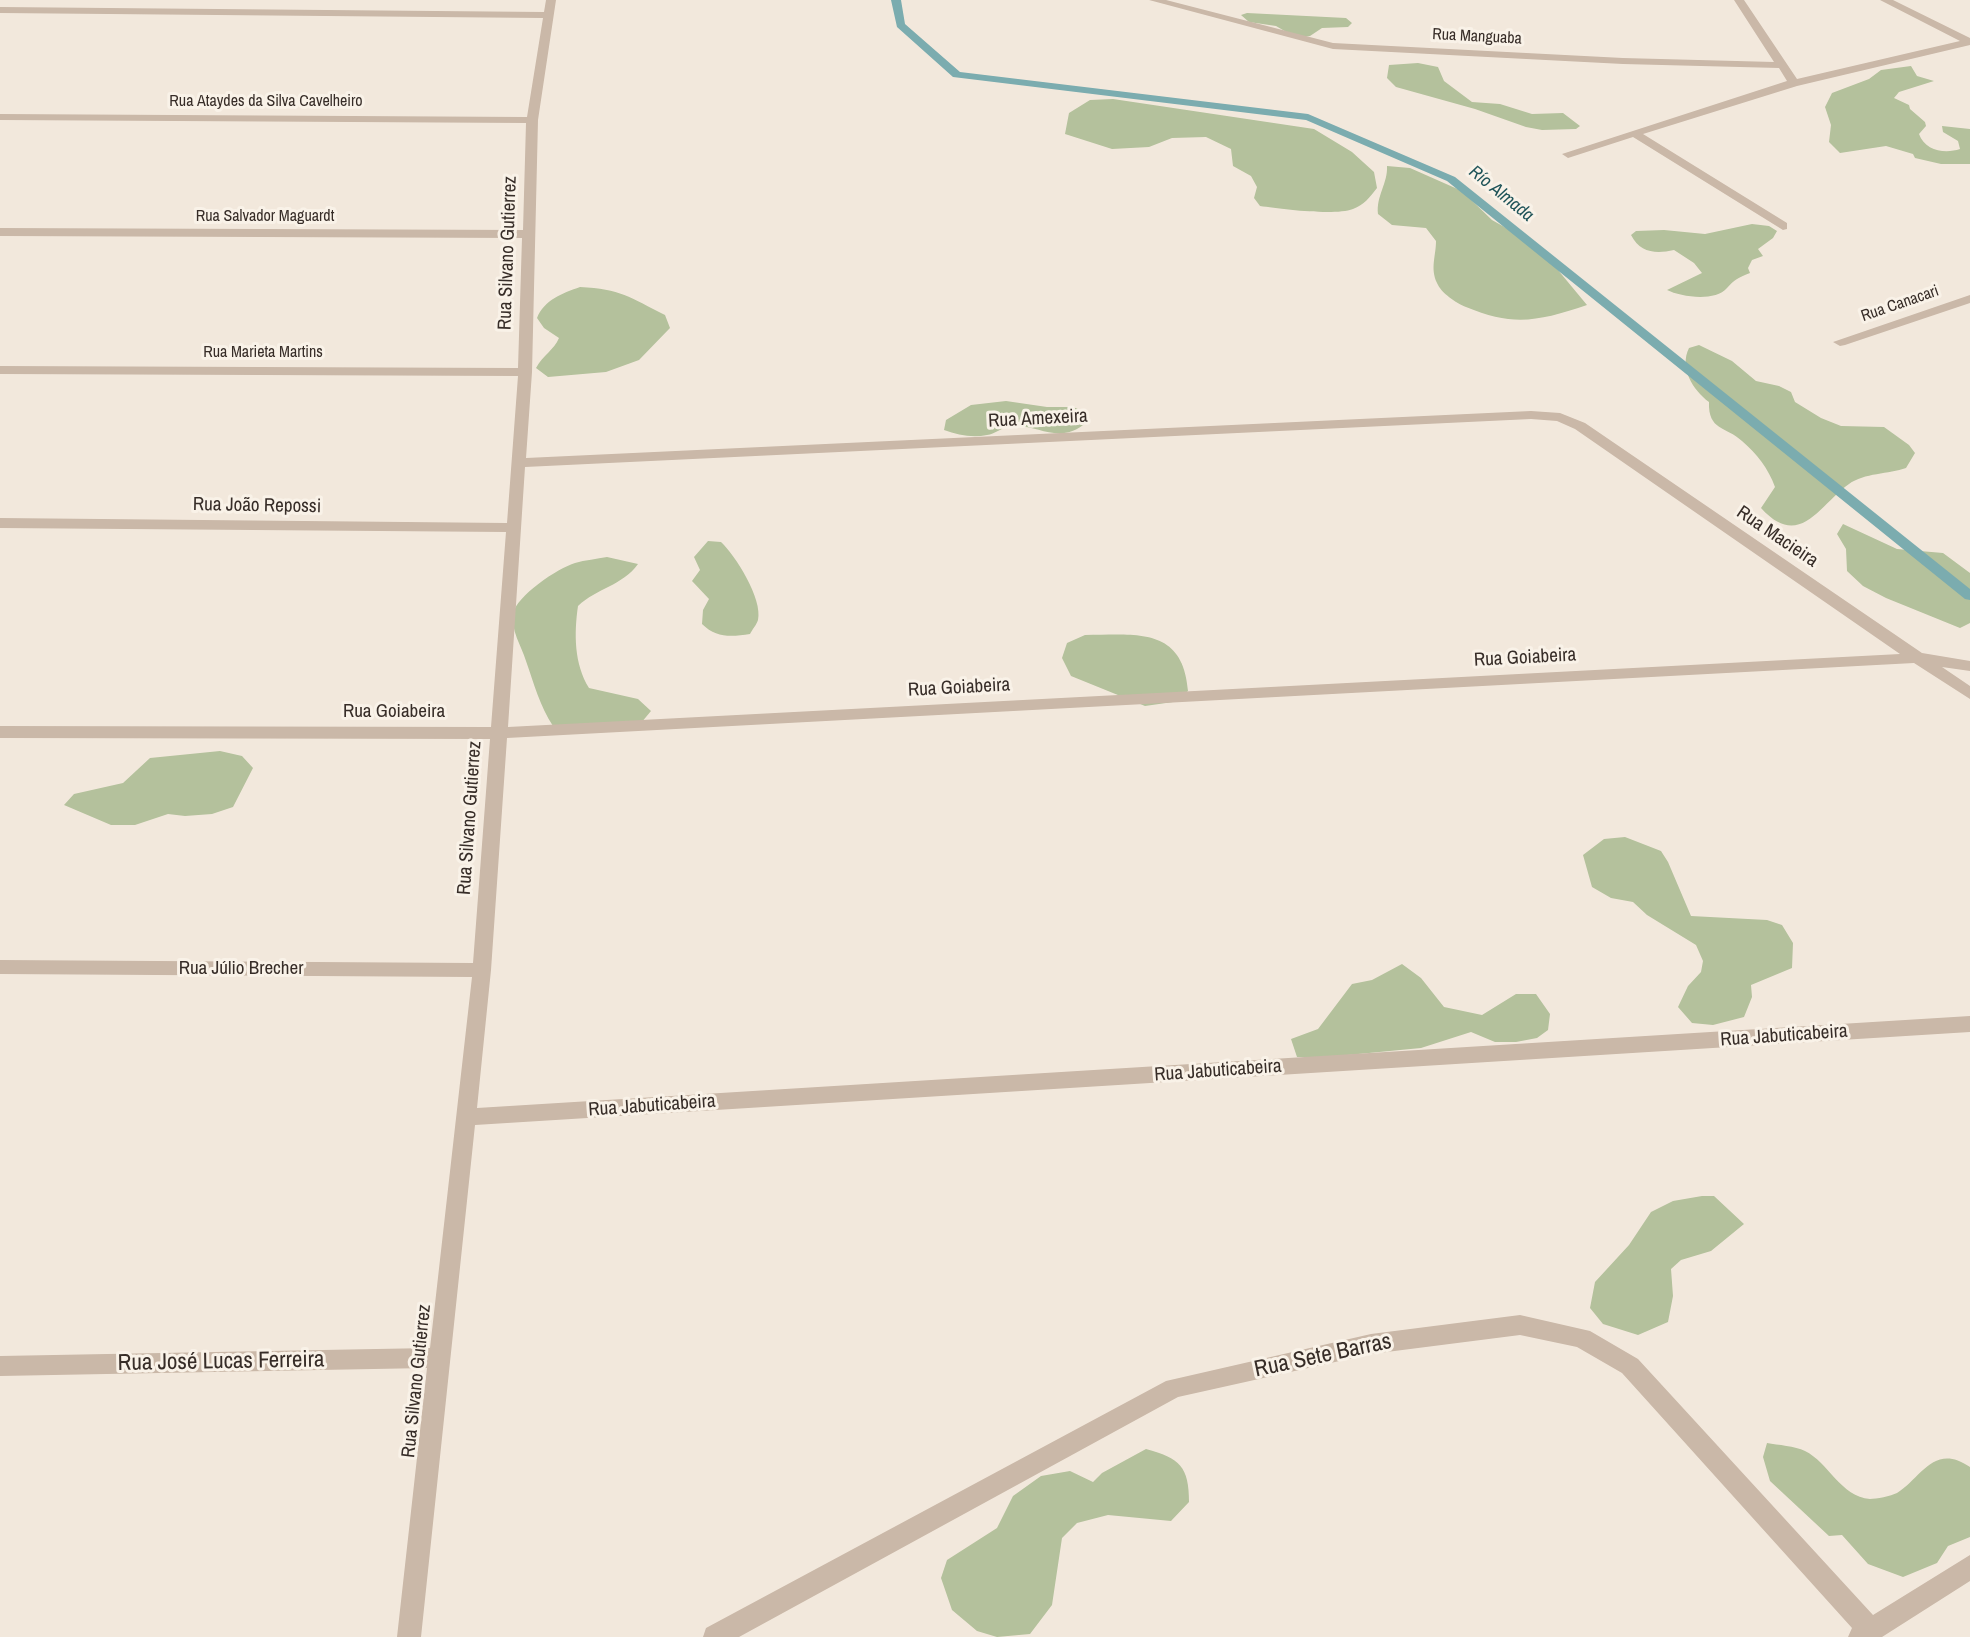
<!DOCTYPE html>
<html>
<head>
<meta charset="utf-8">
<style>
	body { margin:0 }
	canvas { display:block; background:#f2e8dc }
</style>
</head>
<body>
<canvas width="1970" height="1637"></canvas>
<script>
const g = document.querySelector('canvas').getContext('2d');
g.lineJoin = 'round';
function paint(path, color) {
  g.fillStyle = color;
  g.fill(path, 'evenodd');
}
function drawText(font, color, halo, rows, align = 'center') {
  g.font = font + ' "Archivo Narrow",sans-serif';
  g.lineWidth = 6;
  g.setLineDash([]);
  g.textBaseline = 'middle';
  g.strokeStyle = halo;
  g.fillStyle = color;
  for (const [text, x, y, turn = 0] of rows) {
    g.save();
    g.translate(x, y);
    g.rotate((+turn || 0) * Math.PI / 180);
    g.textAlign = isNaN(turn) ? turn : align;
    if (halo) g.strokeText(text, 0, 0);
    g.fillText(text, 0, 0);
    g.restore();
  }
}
const green = new Path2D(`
	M 1247,13 L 1346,18 L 1352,23 L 1348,27 L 1322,28 L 1310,36 L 1304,37 L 1288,33 L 1276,26 L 1249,22 L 1241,15 Z
	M 1418,63 L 1438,67 L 1444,81 L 1472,102 L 1500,104 L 1532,114 L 1563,113 L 1580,126 L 1576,129 L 1542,130 L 1526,127 L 1475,109 L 1396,87 L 1387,78 L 1389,65 Z
	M 1911,66 L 1917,76 L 1934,81 L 1899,92 L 1894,98 L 1909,105 L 1910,109 L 1925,122 L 1926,126 L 1919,134 C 1925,151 1945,154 1960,149 L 1958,141 L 1943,132 L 1942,126 L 1970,129 L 1970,164 L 1941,164 L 1915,158 L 1913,154 L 1886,146 L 1840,153 L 1829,142 L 1831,125 L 1825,107 L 1832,93 L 1869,79 L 1881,70 Z
	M 1113,99 L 1314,129 L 1352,152 L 1374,172 L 1377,188 C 1370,197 1364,205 1353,209 C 1334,216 1282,209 1260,206 L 1254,198 L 1257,187 L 1251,176 L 1233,166 L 1231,149 L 1206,137 L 1172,138 L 1149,147 L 1112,149 L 1065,134 L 1069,113 L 1090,100 Z
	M 1387,166 L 1410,168 L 1462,191 L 1492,220 L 1538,246 L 1587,305 C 1539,321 1514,327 1466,307 C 1456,303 1441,293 1437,283 C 1430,268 1436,256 1436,241 L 1426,228 L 1392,225 L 1378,214 C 1376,196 1388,183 1387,166 Z
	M 1752,224 L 1769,226 L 1777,231 L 1773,238 L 1758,249 L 1763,256 L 1752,260 L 1748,268 L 1750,273 C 1739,277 1734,280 1727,288 C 1715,302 1681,297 1667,290 L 1702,273 L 1694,263 L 1674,250 C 1656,254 1640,253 1631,235 L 1636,231 L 1664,230 L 1705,234 Z
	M 580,287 C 621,289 629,297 665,315 L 670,328 L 639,360 L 606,372 L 548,377 L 536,368 C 543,355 554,350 559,338 L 544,328 L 537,318 C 544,300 563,293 580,287 Z
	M 1699,345 L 1732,361 L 1756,381 L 1779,386 L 1791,392 L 1795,402 L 1821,418 L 1841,426 L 1884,427 L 1909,445 L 1915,453 L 1906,468 C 1889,474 1864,473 1849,484 C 1820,504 1800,551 1761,508 L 1775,487 C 1768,468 1757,454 1742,441 C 1726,426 1708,431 1709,402 C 1693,390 1679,368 1689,348 Z
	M 1006,401 L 1047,407 L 1073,407 L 1085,412 L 1088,421 C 1058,448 1039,422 1008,427 C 1001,428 995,434 987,435 C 972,438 958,435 944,430 L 946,420 L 971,405 Z
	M 1843,524 L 1897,549 L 1943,553 L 1970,573 L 1970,623 L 1960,628 L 1886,598 L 1863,586 L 1847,571 L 1846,549 L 1837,534 Z
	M 708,541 L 721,542 C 735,555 763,599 758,620 C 757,624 752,630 750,634 C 731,637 716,638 702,624 L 703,610 L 709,599 L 692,581 L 700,570 L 694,557 Z
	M 607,557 L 638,564 C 622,586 597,588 578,606 C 574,633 574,664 589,688 L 638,699 L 651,711 L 641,723 L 553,726 C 540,706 534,684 526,661 C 521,645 511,631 513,614 C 516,596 558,568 575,563 C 585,560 597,559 607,557 Z
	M 1085,635 C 1135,635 1183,626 1188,691 L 1173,702 L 1145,706 L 1071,676 L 1062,658 L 1067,643 Z
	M 220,751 L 242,756 L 253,768 L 233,807 L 212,814 L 185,816 L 168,814 L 135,825 L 111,825 L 64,805 L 74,794 L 123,783 L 150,758 Z
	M 1625,837 L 1661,851 L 1668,862 L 1691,916 L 1767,920 L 1782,925 L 1793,943 L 1792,968 L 1751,985 L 1752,997 L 1744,1017 L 1713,1025 L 1692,1023 L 1678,1007 L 1688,986 L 1701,972 L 1703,961 L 1696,945 L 1647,915 L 1633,902 L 1611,898 L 1592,887 L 1583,855 L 1604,839 Z
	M 1402,964 L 1421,978 L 1444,1007 L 1482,1015 L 1516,994 L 1536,994 L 1550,1014 L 1548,1030 L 1537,1038 L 1516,1042 L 1495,1042 L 1471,1032 L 1421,1048 L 1327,1057 L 1297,1057 L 1291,1039 L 1318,1029 L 1352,984 L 1372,980 Z
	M 1702,1196 L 1714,1196 L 1744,1224 L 1711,1251 L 1681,1260 L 1671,1269 L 1673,1296 L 1668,1322 L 1638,1335 L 1603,1324 L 1590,1308 L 1595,1282 L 1629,1245 L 1651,1212 L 1673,1201 Z
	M 1767,1443 C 1778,1445 1795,1446 1805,1451 C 1828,1462 1841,1497 1870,1499 C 1876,1499 1891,1496 1897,1493 C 1921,1478 1934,1442 1970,1467 L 1970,1537 L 1948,1546 L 1937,1563 L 1903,1577 L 1868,1564 L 1842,1535 L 1829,1536 L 1770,1481 L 1763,1457 Z
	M 1146,1449 C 1180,1458 1189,1467 1189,1502 L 1171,1521 L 1108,1515 L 1077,1523 L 1062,1538 L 1052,1605 L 1030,1634 L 997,1637 L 977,1631 L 952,1610 L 941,1578 L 947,1560 L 997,1528 L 1013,1496 L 1041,1476 L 1070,1471 L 1093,1482 L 1102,1473 Z`);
const stream = new Path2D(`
	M 891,0 L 901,0 L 905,24 L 960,72 L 1308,114 L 1455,177 L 1970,589 L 1970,600 L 1965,599 L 1447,181 L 1306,120 L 953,77 L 897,27 Z`);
const minor = new Path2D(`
	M 546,0 L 556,0 L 538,120 L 532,372 L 526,458 L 1531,411 L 1560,413 L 1585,423 L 1922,653 L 1970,661 L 1970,671 L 1942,667 L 1970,686 L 1970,699 L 1914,663 L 507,738 L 491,970 L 477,1108 L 1970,1016 L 1970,1032 L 475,1125 L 421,1637 L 397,1637 L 427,1368 L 0,1376 L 0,1356 L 430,1348 L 472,977 L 0,974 L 0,960 L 473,963 L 490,739 L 0,738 L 0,726 L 491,727 L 506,532 L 0,528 L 0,518 L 507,523 L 518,376 L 0,374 L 0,366 L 518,368 L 522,238 L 0,236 L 0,228 L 523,230 L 526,123 L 0,120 L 0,114 L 527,117 L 543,18 L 0,13 L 0,7 L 544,12 ZM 1531,419 L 1557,421 L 1575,429 L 1900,654 L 508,727 L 525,467 Z
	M 1149,0 L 1166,0 L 1333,43 L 1623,58 L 1774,62 L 1734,0 L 1744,0 L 1797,79 L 1960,41 L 1880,0 L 1893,0 L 1970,38 L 1970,45 L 1797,86 L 1643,134 L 1787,223 L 1787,229 L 1783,230 L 1633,137 L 1568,158 L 1562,154 L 1787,81 L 1779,68 L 1623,64 L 1333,49 Z
	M 1970,295 L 1970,303 L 1845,345 L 1840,346 L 1833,342 Z
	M 1520,1315 L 1590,1331 L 1638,1359 L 1873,1615 L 1970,1555 L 1970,1581 L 1882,1637 L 1848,1637 L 1852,1628 L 1622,1373 L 1577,1347 L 1520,1335 L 1371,1354 L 1178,1397 L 739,1637 L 703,1637 L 706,1628 L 1166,1381 L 1371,1334 Z`);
const farStreetnames = [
	["Rua Manguaba",1477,37,3],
	["Rua Ataydes da Silva Cavelheiro",266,102],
	["Rua Salvador Maguardt",265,217],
	["Rua Canacari",1900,304,-19],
	["Rua Marieta Martins",263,353]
];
const farWaternames = [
	["Río Almada",1501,194,39]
];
const streetNames = [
	["Rua Silvano Gutierrez",508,253,-88],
	["Rua Amexeira",1038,419,-3],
	["Rua João Repossi",257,506,1],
	["Rua Macieira",1777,537,34],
	["Rua Goiabeira",1525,658,-3],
	["Rua Goiabeira",959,688,-3],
	["Rua Goiabeira",394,712],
	["Rua Silvano Gutierrez",470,818,-86],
	["Rua Júlio Brecher",241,969],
	["Rua Jabuticabeira",1784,1036,-4],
	["Rua Jabuticabeira",1218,1071,-4],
	["Rua Jabuticabeira",652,1106,-4],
	["Rua Silvano Gutierrez",417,1381,-84]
];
const nearStreetnames = [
	["Rua Sete Barras",1323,1356,-12],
	["Rua José Lucas Ferreira",221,1362,-1]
];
paint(green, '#b4c19c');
paint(stream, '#7bacaf');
paint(minor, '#cab8a8');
drawText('16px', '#372d28', '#f9f2e8', farStreetnames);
drawText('italic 18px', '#1e5358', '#f9f2e8', farWaternames);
drawText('19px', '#372d28', '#f9f2e8', streetNames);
drawText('23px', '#372d28', '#f9f2e8', nearStreetnames);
</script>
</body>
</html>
